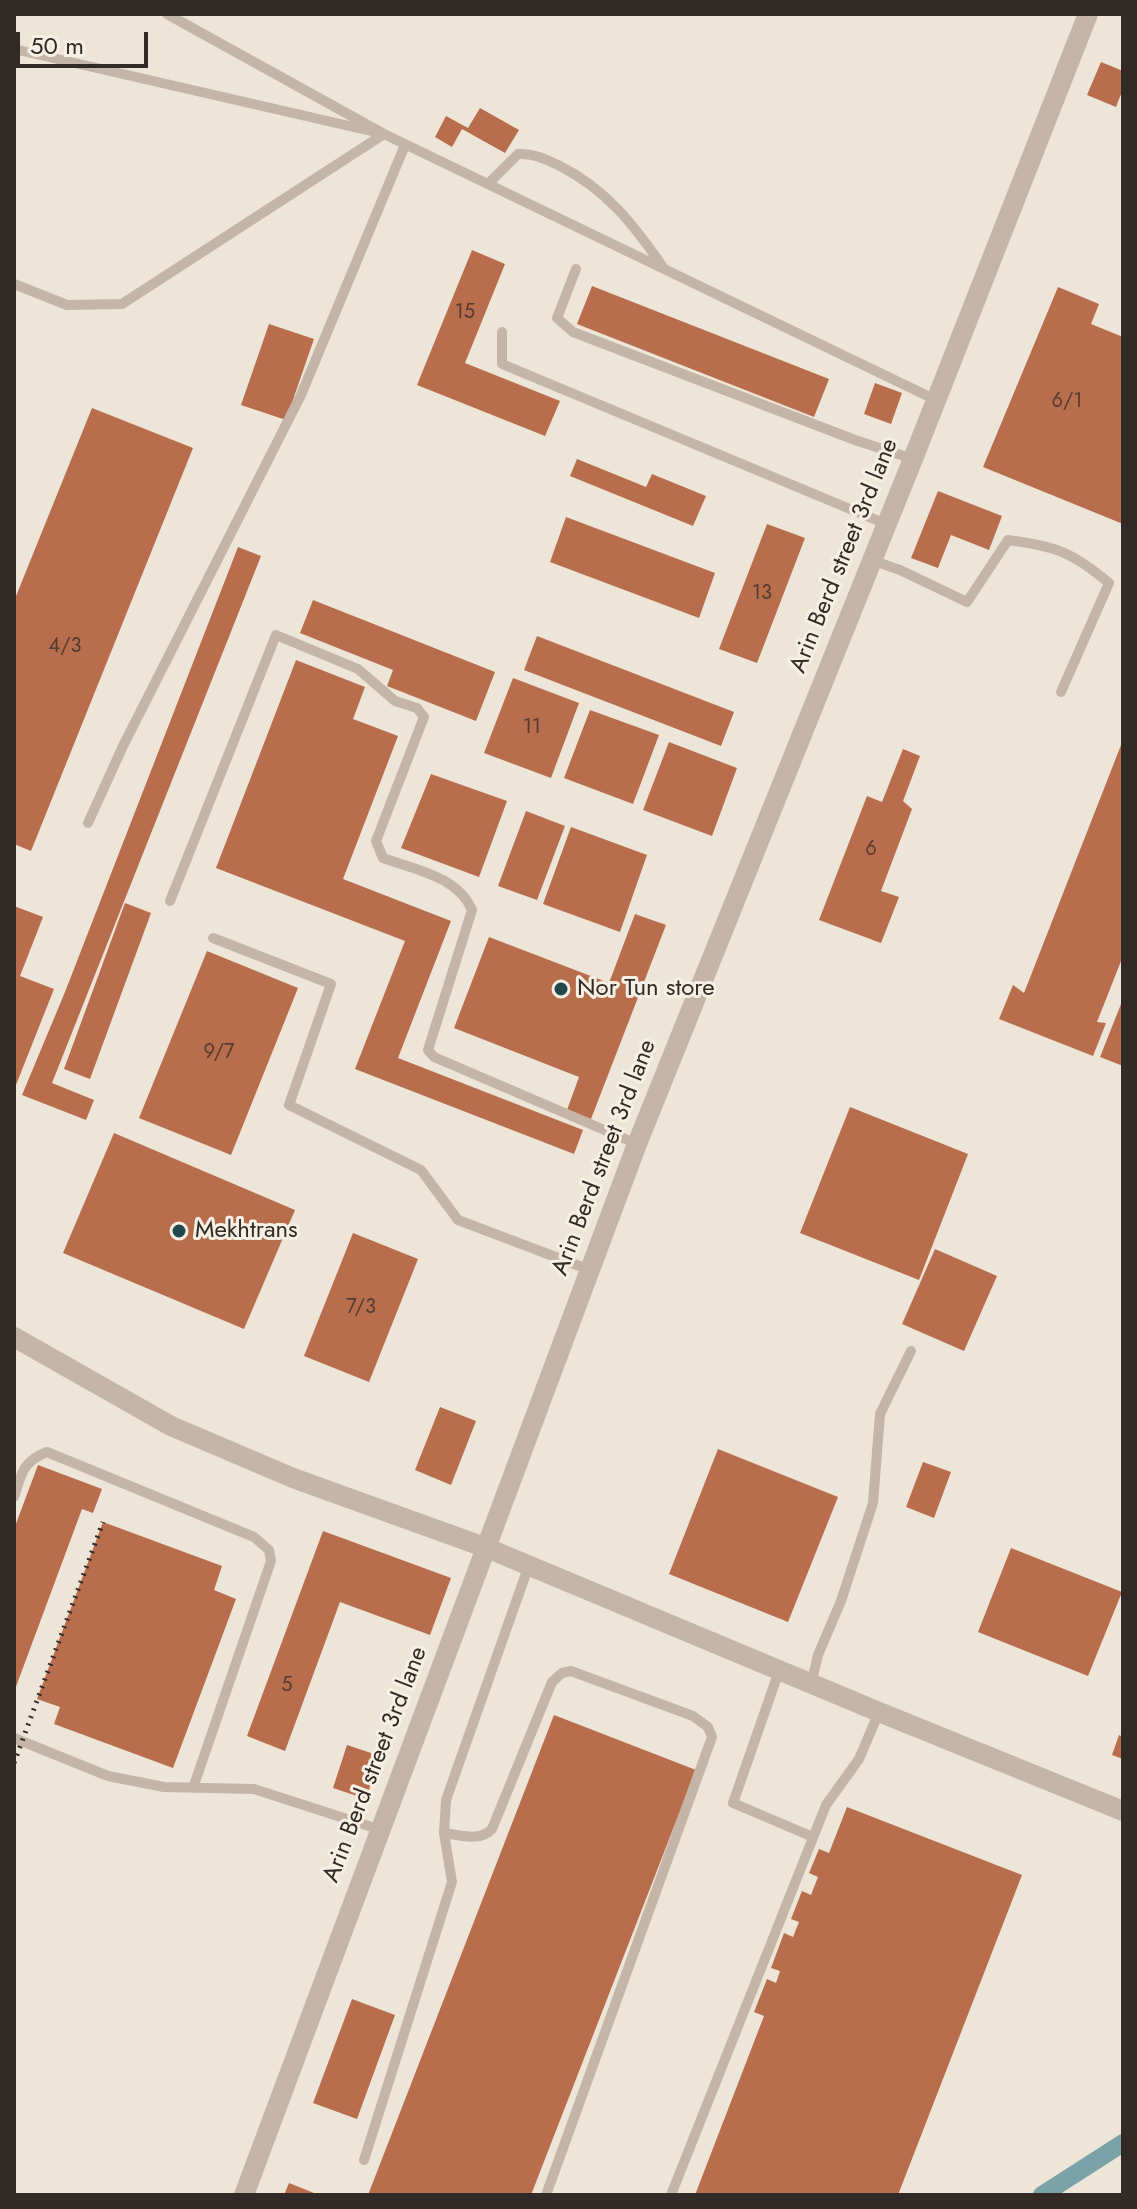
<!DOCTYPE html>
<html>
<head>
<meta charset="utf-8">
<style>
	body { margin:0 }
	#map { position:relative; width:1137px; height:2209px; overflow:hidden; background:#ede5d8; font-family:Jost,sans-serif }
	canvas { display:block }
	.frame { position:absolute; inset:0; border:16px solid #312a26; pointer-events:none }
	.scale { position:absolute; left:16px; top:32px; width:132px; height:36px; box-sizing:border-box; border:4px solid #312a26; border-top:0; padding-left:10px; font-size:24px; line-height:28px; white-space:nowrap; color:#312a26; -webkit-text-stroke:6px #f6efe4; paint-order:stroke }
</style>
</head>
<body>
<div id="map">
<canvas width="1137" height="2209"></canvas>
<div class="frame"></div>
<div class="scale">50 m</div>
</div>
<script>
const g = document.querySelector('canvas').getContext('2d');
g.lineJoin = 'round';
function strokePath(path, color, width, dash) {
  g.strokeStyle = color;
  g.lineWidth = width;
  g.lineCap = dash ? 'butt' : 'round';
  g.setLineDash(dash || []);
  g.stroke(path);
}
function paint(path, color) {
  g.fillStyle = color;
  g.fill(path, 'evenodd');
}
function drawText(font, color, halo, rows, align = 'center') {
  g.font = font + ' Jost,sans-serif';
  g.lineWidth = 6;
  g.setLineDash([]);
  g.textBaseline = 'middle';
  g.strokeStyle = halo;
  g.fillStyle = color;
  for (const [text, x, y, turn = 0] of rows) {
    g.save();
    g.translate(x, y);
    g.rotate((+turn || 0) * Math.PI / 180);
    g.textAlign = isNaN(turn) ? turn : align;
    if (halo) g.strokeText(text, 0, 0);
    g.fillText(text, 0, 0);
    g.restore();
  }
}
const canal = new Path2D(`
	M 1042,2195 L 1123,2143`);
const building = new Path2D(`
	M 1101,62 L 1123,71 L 1123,89 L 1116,107 L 1087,95 Z
	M 480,108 L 519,130 L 505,153 L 462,129 L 452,147 L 435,137 L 446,116 L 468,128 Z
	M 472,250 L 505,264 L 465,363 L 560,401 L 545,436 L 417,385 Z
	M 592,286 L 829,379 L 814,417 L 577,324 Z
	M 1058,287 L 1099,304 L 1091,324 L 1123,337 L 1123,524 L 983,467 Z
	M 269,324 L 314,339 L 286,420 L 241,405 Z
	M 875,383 L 902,393 L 891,424 L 864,414 Z
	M 92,408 L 193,448 L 31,851 L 14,844 L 14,601 Z
	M 577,459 L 646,487 L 652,474 L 706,496 L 693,526 L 570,476 Z
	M 938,491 L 1002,516 L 989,550 L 951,535 L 938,568 L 911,558 Z
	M 566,517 L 715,573 L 699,618 L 550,562 Z
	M 767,524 L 805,538 L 757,663 L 719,649 Z
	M 238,547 L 261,556 L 52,1083 L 94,1100 L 86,1120 L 22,1095 L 65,992 Z
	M 313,600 L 495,672 L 476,721 L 387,686 L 393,670 L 300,633 Z
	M 537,636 L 734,712 L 721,746 L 524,670 Z
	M 296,660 L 365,687 L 353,719 L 398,736 L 343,879 L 451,921 L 398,1058 L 583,1130 L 574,1154 L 355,1069 L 405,941 L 216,868 Z
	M 513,678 L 579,703 L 551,778 L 484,753 Z
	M 590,710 L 659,735 L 633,804 L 564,778 Z
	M 1123,740 L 1123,956 L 1097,1022 L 1106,1023 L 1093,1056 L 999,1019 L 1013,985 L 1024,993 Z
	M 669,742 L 737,768 L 712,836 L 643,810 Z
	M 903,749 L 920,756 L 903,801 L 912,809 L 881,891 L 899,897 L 881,943 L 819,920 L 867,796 L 882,802 Z
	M 431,774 L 507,801 L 479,877 L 401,848 Z
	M 526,811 L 565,826 L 537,900 L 498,886 Z
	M 571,827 L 647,855 L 620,932 L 543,904 Z
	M 125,903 L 151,913 L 90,1079 L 64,1069 Z
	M 14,906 L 43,917 L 20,976 L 54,989 L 14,1090 Z
	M 635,914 L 666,925 L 591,1119 L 567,1110 L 579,1077 L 454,1028 L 489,937 L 609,983 Z
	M 207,951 L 298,988 L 231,1155 L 139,1118 Z
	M 1123,999 L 1123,1066 L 1100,1057 Z
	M 850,1107 L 968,1154 L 919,1280 L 800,1233 Z
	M 114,1133 L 295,1210 L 244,1329 L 63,1253 Z
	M 353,1233 L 418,1259 L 369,1382 L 304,1356 Z
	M 935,1249 L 997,1276 L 964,1351 L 902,1324 Z
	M 440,1407 L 476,1421 L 451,1485 L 415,1470 Z
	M 718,1449 L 838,1497 L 788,1622 L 669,1574 Z
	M 923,1462 L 951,1472 L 934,1518 L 906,1507 Z
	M 38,1465 L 102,1489 L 93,1513 L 82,1509 L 14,1692 L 14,1529 Z
	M 103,1522 L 222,1566 L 214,1590 L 236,1599 L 173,1768 L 54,1724 L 60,1707 L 37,1699 Z
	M 323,1531 L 451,1578 L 430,1635 L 340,1602 L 285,1751 L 247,1736 Z
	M 1011,1548 L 1122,1592 L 1088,1676 L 978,1632 Z
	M 554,1715 L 696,1770 L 531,2195 L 368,2195 Z
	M 1119,1735 L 1123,1737 L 1123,1759 L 1112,1755 Z
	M 347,1745 L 380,1756 L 366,1799 L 333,1788 Z
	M 847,1807 L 1022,1875 L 898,2195 L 695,2195 L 764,2016 L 754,2012 L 767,1979 L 776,1983 L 780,1971 L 771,1968 L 784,1933 L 793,1937 L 799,1922 L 791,1919 L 802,1891 L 811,1895 L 818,1877 L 809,1873 L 819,1849 L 829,1853 Z
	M 352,1999 L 395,2015 L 357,2119 L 313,2103 Z
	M 289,2183 L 319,2195 L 284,2195 Z`);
const service = new Path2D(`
	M 14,49 L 384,134 L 167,14
	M 488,184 L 518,154 C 534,153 545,159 560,166 C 607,190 633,224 663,267
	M 576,269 L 557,318 L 573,332 L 855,440 L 913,459
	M 14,284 L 67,305 L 122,304 L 384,134 L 936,400
	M 502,332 L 502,364 L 886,524
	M 871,560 L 900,570 L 967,602 L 1008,540 C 1055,546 1072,552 1109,583 L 1061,692
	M 88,823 L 123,746 L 301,395 L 405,145
	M 170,901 L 276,635 L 358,669 L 395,701 L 417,708 L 424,717 L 376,841 L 383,858 C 416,870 457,876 472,910 L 428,1050 L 434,1057 L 637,1144
	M 213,938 L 331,984 L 289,1105 L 421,1170 L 458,1220 L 590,1270
	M 14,1497 C 22,1473 22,1462 47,1452 L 254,1537 L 269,1550 L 271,1561 L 193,1788
	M 779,1671 L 733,1803 L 813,1837
	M 811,1684 L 818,1655 L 841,1601 L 873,1503 L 880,1414 L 911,1351
	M 14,1738 L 108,1776 L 164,1787 L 254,1789 L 378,1829
	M 444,1833 C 460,1835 480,1842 492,1829 L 552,1682 L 562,1673 L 571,1671 L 693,1716 L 708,1727 L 712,1737 L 546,2195
	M 364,2160 L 452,1882 L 444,1833 L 446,1800 L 529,1565
	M 671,2195 L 826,1805 L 859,1759 L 879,1712`);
const minor = new Path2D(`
	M 14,1337 L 171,1426 L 293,1478 L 487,1548 L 879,1712 L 1123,1811
	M 244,2195 L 637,1144 L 913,459 L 1088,14`);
const rail = new Path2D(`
	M 14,1763 L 103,1522`);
const markers = [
	[561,989,8,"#21484d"],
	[179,1231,8,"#21484d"]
];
const numberNames = [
	["15",465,313],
	["6/1",1067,402],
	["13",762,594],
	["4/3",65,647],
	["11",532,728],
	["6",871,850],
	["9/7",219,1053],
	["7/3",361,1308],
	["5",287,1686]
];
const streetNames = [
	["Arin Berd street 3rd lane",845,556,-68],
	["Arin Berd street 3rd lane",605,1158,-69],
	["Arin Berd street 3rd lane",376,1765,-69]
];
const poiNames = [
	["Nor Tun store",577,989],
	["Mekhtrans",195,1231]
];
strokePath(canal, '#7ba3a7', 18);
paint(building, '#b86d4c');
strokePath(service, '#c4b5a6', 10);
strokePath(minor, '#c4b5a6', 20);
strokePath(rail, '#312a26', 5, [2, 6]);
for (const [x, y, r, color] of markers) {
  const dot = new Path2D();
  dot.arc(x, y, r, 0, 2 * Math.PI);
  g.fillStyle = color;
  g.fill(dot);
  strokePath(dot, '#f6efe4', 3);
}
drawText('20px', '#533b30', null, numberNames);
drawText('24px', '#312a26', '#f6efe4', streetNames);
drawText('24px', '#312a26', '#f6efe4', poiNames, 'left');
</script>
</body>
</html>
